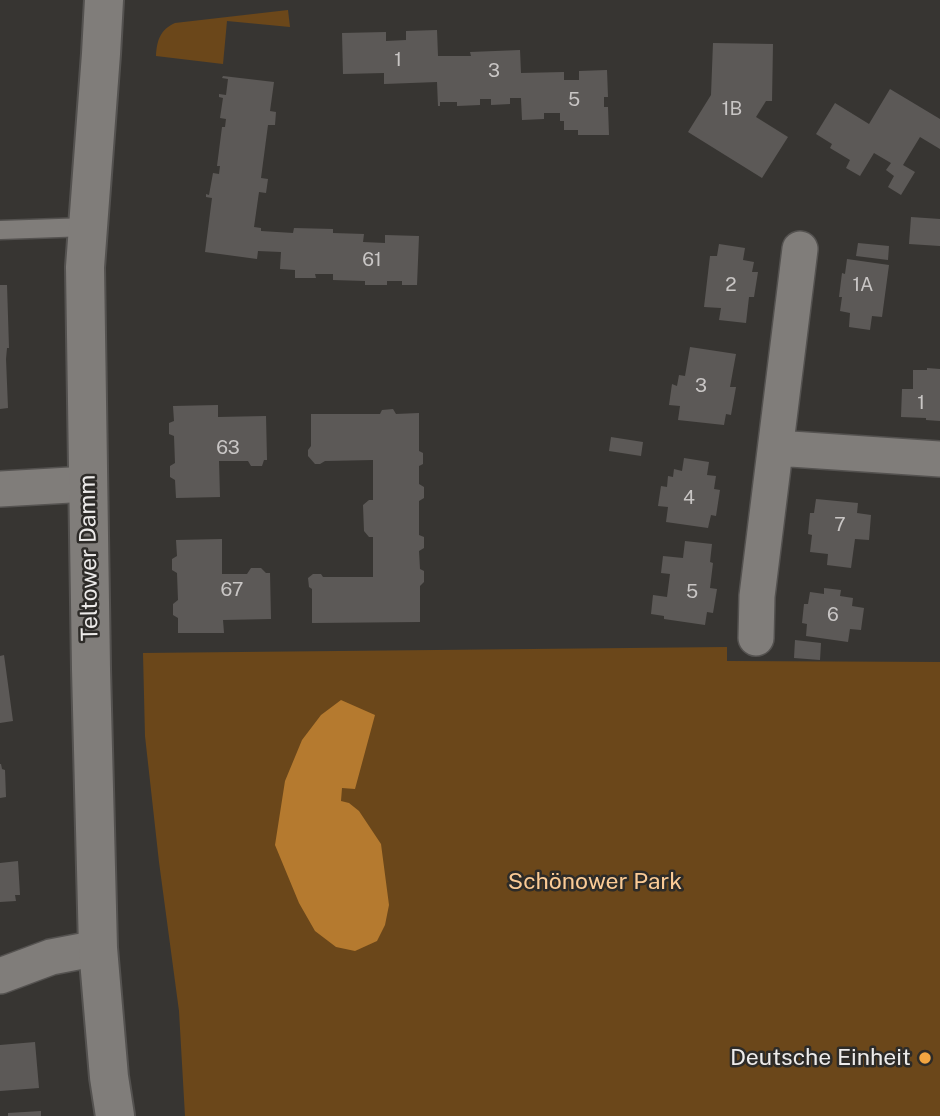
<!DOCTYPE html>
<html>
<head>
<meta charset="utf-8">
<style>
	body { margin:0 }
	canvas { display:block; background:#373532 }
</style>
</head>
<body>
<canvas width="940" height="1116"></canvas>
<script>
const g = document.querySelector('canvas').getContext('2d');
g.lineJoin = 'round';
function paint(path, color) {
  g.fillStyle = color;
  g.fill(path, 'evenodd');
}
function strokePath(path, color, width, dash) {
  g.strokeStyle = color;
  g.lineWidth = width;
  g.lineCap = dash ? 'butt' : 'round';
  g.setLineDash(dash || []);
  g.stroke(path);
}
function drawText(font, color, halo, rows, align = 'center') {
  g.font = font + ' "Public Sans",sans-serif';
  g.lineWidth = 5;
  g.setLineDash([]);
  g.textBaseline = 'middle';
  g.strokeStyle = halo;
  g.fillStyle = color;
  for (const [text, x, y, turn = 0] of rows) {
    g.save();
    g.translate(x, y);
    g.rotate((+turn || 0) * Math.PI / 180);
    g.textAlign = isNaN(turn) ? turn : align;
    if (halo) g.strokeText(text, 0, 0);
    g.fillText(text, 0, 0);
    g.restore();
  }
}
const green = new Path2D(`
	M 288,10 L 290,27 L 227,21 L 223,64 L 156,56 C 157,40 160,30 175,23 Z
	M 727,647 L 727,661 L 940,662 L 940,1116 L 185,1116 L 179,1011 L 159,862 L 145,736 L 143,653 Z`);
const water = new Path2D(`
	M 341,700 L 375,715 L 355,789 L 342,788 L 341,801 L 349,803 L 359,811 L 381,844 L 389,905 L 385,925 L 377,941 L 355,951 L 336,947 L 315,931 L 299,903 L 275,845 L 285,781 L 302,740 L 321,715 Z`);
const building = new Path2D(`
	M 437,30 L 438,56 L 471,56 L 470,52 L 520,50 L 521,73 L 564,72 L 564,80 L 579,80 L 579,71 L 607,70 L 608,97 L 604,97 L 604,107 L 608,107 L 609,135 L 578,135 L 578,130 L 564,130 L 564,121 L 560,121 L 560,113 L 544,113 L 544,119 L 522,120 L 521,98 L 510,98 L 510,104 L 491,105 L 491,99 L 480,99 L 480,105 L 457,106 L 457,102 L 440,102 L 440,106 L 438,106 L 437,82 L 384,84 L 384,73 L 343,74 L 342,33 L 386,32 L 386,41 L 406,40 L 406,31 Z
	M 713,43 L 773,44 L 772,101 L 766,101 L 756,117 L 788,137 L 762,178 L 688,132 L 711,95 Z
	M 223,76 L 274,82 L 270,111 L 276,112 L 275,125 L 268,125 L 261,178 L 268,179 L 266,193 L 259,192 L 254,227 L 261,228 L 261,231 L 293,233 L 294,228 L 333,229 L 333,233 L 364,234 L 363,242 L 385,243 L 385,235 L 419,236 L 417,285 L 402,285 L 402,281 L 387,281 L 387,285 L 365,285 L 365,281 L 333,280 L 333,274 L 315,274 L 316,278 L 295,278 L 295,270 L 280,269 L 281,252 L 258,251 L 257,259 L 205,252 L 212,198 L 206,197 L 206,194 L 209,195 L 213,173 L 219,174 L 220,166 L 217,166 L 222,127 L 225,127 L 226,119 L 220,118 L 223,98 L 219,97 L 219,94 L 226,95 L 228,79 L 222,78 Z
	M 890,89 L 940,119 L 940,149 L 920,137 L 903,165 L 915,172 L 901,195 L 888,187 L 894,176 L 886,170 L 891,163 L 874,153 L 860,176 L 846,168 L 850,160 L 830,148 L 832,144 L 816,134 L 835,103 L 869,124 Z
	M 911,217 L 940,219 L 940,246 L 909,244 Z
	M 858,243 L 889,246 L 888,260 L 856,256 Z
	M 719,244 L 745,248 L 743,260 L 754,262 L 752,272 L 758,272 L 754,297 L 749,297 L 746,323 L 719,320 L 721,308 L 704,307 L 710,256 L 717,256 Z
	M 847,259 L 889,265 L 882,317 L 872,316 L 870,330 L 849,327 L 850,313 L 840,311 L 842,297 L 839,297 L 842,273 L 845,274 Z
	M 0,285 L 7,285 L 9,348 L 7,348 L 6,359 L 8,408 L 0,409 Z
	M 690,347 L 736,354 L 730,387 L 736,387 L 731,415 L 726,414 L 724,425 L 678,420 L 680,406 L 669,405 L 672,384 L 677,386 L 679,375 L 685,376 Z
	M 927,368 L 940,369 L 940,421 L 926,420 L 926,418 L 901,417 L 902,389 L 913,389 L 913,370 L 927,370 Z
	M 218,405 L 218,417 L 266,416 L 267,460 L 264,460 L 262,466 L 251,466 L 248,461 L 219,461 L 220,497 L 176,498 L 175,480 L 170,477 L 170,466 L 175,463 L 174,436 L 169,434 L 169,423 L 174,421 L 173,406 Z
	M 393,409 L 396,414 L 419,413 L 419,451 L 423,453 L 423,464 L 419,466 L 419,484 L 424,487 L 424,498 L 419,501 L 419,535 L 424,537 L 424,548 L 419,551 L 420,569 L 424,571 L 424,582 L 420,586 L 420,622 L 312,623 L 312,589 L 309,587 L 308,578 L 313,574 L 321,574 L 323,577 L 373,577 L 373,537 L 369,537 L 364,531 L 363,505 L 369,500 L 373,500 L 373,460 L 325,461 L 320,464 L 315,464 L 308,456 L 308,450 L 311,446 L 311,414 L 380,414 L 382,410 Z
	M 611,437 L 643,442 L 641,456 L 609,451 Z
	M 684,458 L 709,462 L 707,475 L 716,476 L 714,489 L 720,490 L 716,516 L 711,515 L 708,528 L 666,522 L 668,507 L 658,506 L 661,486 L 667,487 L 668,476 L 673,477 L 674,469 L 682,471 Z
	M 816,499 L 858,503 L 857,513 L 871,515 L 869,540 L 855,539 L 851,568 L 827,565 L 828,554 L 810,552 L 812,535 L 808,534 L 810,513 L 814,513 Z
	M 222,539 L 222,574 L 247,574 L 251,568 L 261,568 L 266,573 L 270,573 L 271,619 L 223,620 L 224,633 L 178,633 L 178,618 L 173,615 L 173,604 L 178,600 L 177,573 L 172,570 L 172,559 L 177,556 L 176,540 Z
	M 685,541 L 712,544 L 710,562 L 713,563 L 710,588 L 717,589 L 713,613 L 707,612 L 705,625 L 664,619 L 664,616 L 651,614 L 653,595 L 667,597 L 670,574 L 661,573 L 663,556 L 683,558 Z
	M 824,588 L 841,590 L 840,596 L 853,598 L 852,606 L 864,608 L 861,630 L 850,629 L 848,642 L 806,636 L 807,624 L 802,623 L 804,604 L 808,604 L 810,592 L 824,594 Z
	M 795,640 L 821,643 L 820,660 L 794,658 Z
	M 4,655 L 13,721 L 0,723 L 0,656 Z
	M 0,764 L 1,764 L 2,769 L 5,770 L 6,797 L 0,798 Z
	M 18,861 L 20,895 L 15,895 L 16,901 L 0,902 L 0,863 Z
	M 35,1042 L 39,1088 L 0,1091 L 0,1045 Z
	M 41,1111 L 41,1116 L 8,1116 L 8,1113 Z`);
const lane = new Path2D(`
	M 0,230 L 88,227`);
const street = new Path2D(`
	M 776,448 L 940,459
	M 0,489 L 88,484
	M 756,638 L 757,596 L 800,249
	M 0,976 L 51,957 L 98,948`);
const secondary = new Path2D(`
	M 104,0 L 101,54 L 85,267 L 91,669 L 98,948 L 109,1077 L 115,1116`);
const markers = [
	[925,1058,7,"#f2a541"]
];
const numberNames = [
	["1",398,60],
	["3",494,71],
	["5",574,100],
	["1B",732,109],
	["61",372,260],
	["2",731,285],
	["1A",863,285],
	["3",701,386],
	["1",921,403],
	["63",228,448],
	["4",689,498],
	["7",840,525],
	["67",232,590],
	["5",692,592],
	["6",833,615]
];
const streetNames = [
	["Teltower Damm",89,558,-91]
];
const parkNames = [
	["Schönower Park",595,882]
];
const poiNames = [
	["Deutsche Einheit",911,1058]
];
paint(green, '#6b471a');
paint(water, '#b57a2f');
paint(building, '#5c5957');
strokePath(lane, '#545250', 21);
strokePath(street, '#545250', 38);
strokePath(secondary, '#545250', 42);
strokePath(lane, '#807d7a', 18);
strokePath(street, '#807d7a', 35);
strokePath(secondary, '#807d7a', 38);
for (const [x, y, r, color] of markers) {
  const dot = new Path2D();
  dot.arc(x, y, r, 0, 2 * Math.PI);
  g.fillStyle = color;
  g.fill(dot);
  strokePath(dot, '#2d2b28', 2.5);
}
drawText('19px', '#c9c6c5', null, numberNames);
drawText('23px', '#edebea', '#2d2b28', streetNames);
drawText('23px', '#fbcb96', '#2d2b28', parkNames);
drawText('23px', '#edebea', '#2d2b28', poiNames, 'right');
</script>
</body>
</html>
